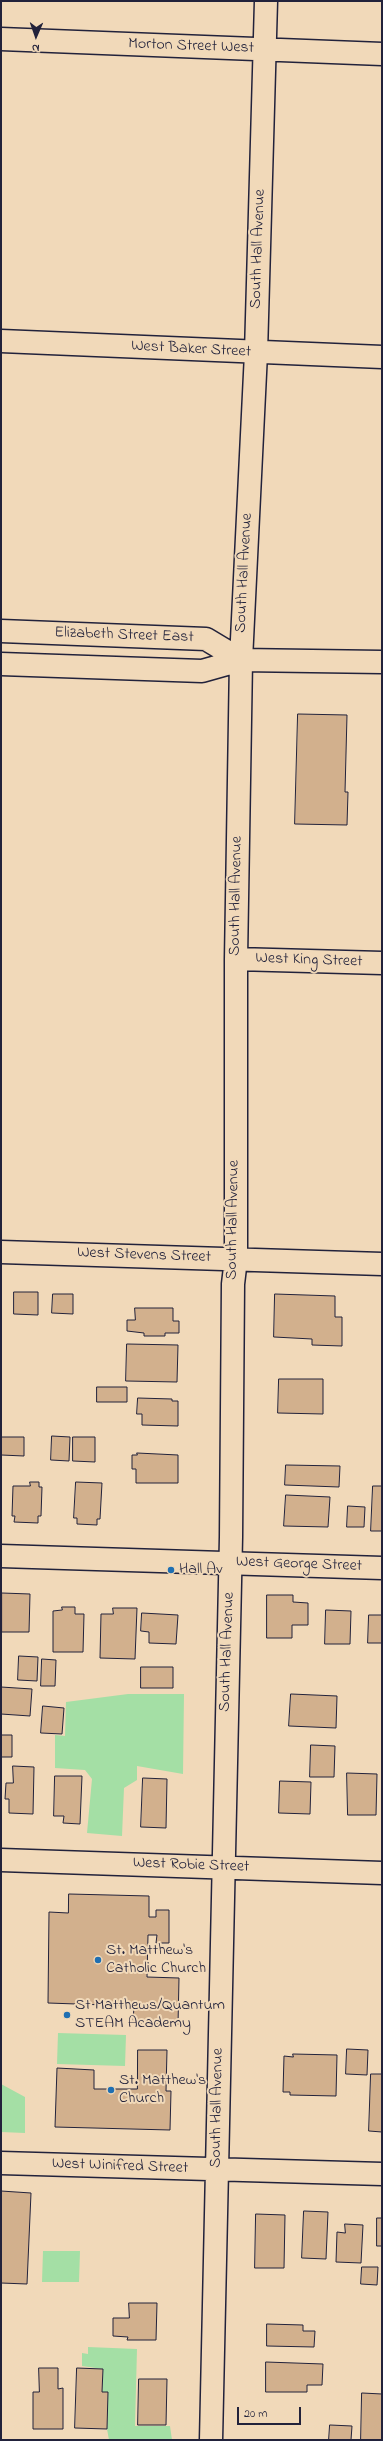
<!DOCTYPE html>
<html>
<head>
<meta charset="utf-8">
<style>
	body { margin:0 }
	#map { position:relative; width:383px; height:2441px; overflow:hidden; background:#f1d9b9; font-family:"Indie Flower",sans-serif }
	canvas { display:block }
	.frame { position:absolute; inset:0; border:2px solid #22223b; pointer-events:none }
	.north { position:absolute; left:16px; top:16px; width:40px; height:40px; -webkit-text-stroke:3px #f1d9b9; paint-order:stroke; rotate:182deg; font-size:11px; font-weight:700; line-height:16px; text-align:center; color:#22223b }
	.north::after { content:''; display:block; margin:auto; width:14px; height:18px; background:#22223b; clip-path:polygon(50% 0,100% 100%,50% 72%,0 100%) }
	.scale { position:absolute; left:237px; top:2407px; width:64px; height:18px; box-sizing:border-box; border:2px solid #22223b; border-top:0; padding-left:5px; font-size:12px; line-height:14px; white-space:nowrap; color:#22223b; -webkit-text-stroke:3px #f1d9b9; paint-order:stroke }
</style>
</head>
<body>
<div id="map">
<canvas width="383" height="2441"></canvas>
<div class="frame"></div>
<div class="north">N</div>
<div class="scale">20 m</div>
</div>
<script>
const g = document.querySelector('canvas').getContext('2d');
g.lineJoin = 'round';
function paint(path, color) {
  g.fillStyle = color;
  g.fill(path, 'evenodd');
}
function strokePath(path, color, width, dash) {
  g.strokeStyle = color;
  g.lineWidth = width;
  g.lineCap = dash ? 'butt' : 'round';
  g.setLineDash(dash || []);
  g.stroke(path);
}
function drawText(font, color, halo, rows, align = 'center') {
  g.font = font + ' "Indie Flower",sans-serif';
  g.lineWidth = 4;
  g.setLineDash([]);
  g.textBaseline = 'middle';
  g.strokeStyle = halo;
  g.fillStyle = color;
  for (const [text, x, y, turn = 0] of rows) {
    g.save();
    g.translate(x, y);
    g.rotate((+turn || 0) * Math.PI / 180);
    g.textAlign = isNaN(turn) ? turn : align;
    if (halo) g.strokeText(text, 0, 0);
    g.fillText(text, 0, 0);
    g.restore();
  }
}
const green = new Path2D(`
	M 128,1694 L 184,1694 L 183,1774 L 137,1766 L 137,1780 L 124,1788 L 122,1836 L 87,1833 L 92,1779 L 85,1770 L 55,1768 L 55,1735 L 65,1736 L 66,1702 Z
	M 58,2033 L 126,2035 L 125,2066 L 57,2064 Z
	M 1,2084 L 25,2097 L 25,2133 L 1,2132 Z
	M 43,2251 L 80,2251 L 79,2282 L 42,2282 Z
	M 88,2347 L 137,2349 L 135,2426 L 170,2426 L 172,2440 L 109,2440 L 107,2429 L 108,2392 L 102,2392 L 103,2369 L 82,2366 L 82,2353 L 88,2354 Z`);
const building = new Path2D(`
	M 298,714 L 347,715 L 345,792 L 348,792 L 347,825 L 295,824 Z
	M 14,1292 L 38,1292 L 38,1315 L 14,1314 Z
	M 53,1294 L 73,1294 L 73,1314 L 52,1313 Z
	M 275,1294 L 335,1296 L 335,1317 L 342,1317 L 342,1346 L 312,1345 L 312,1339 L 274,1337 Z
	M 135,1308 L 173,1308 L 173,1321 L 179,1321 L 179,1333 L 165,1333 L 165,1336 L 144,1336 L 144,1333 L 127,1331 L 127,1320 L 135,1320 Z
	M 127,1344 L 178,1345 L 177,1382 L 126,1381 Z
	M 279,1379 L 323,1379 L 323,1414 L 278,1413 Z
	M 97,1387 L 127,1387 L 127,1402 L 97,1402 Z
	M 138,1398 L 172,1399 L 172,1401 L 178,1401 L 178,1426 L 142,1425 L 142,1414 L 137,1414 Z
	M 52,1436 L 70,1437 L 69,1461 L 51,1460 Z
	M 1,1437 L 24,1437 L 24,1456 L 1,1455 Z
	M 73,1437 L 95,1437 L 95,1462 L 73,1461 Z
	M 137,1453 L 178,1455 L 178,1483 L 136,1483 L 136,1469 L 132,1469 L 132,1455 L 137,1455 Z
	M 286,1465 L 340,1466 L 339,1487 L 285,1485 Z
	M 30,1482 L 39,1482 L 39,1487 L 42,1487 L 41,1516 L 38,1516 L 38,1523 L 14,1522 L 15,1516 L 12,1516 L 13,1486 L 30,1486 Z
	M 76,1482 L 102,1483 L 100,1519 L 97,1519 L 97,1525 L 77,1524 L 77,1518 L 74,1518 Z
	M 373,1486 L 382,1486 L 382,1531 L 371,1531 Z
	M 286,1495 L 330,1497 L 328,1527 L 284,1526 Z
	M 348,1506 L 365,1507 L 364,1527 L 347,1527 Z
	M 2,1593 L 30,1594 L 29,1632 L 2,1632 Z
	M 267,1595 L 293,1595 L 293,1602 L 308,1603 L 308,1625 L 292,1625 L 292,1638 L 267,1638 Z
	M 62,1607 L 75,1607 L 75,1614 L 84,1614 L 83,1652 L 53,1652 L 53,1611 L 62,1610 Z
	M 113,1608 L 137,1608 L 135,1659 L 100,1658 L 101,1614 L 113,1614 Z
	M 326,1610 L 351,1611 L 350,1644 L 325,1644 Z
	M 142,1613 L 178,1615 L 176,1644 L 149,1643 L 149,1632 L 141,1631 Z
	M 369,1615 L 382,1615 L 382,1643 L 368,1643 Z
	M 19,1656 L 38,1657 L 37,1681 L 18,1680 Z
	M 42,1659 L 56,1660 L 55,1686 L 41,1686 Z
	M 141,1667 L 173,1667 L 173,1688 L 141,1688 Z
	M 1,1687 L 32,1689 L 30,1716 L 1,1714 Z
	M 291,1694 L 337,1696 L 336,1728 L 289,1726 Z
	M 43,1706 L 64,1708 L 62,1734 L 41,1733 Z
	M 1,1735 L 12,1735 L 12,1757 L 1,1757 Z
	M 311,1745 L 335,1746 L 334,1777 L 310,1777 Z
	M 13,1766 L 34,1767 L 33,1814 L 9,1813 L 9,1799 L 5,1799 L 6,1783 L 13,1783 Z
	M 347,1773 L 377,1774 L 376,1815 L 348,1815 Z
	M 55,1776 L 82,1776 L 80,1824 L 63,1823 L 64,1816 L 54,1816 Z
	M 143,1778 L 167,1779 L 166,1828 L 141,1827 Z
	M 280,1781 L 311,1782 L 310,1814 L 279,1813 Z
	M 69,1894 L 149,1896 L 149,1917 L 156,1917 L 156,1910 L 169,1910 L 169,1943 L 156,1943 L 157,1935 L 148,1935 L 147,1977 L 179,1978 L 178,2025 L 133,2023 L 134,2006 L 48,2003 L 49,1912 L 68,1913 Z
	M 347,2049 L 368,2050 L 367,2075 L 346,2074 Z
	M 138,2050 L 167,2050 L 166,2091 L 171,2091 L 170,2130 L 55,2127 L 57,2068 L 94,2070 L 94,2089 L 137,2089 Z
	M 293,2054 L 337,2055 L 336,2096 L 290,2095 L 290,2092 L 283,2092 L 284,2056 L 293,2057 Z
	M 371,2074 L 382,2074 L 382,2132 L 369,2131 Z
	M 1,2191 L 31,2193 L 27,2284 L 1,2283 Z
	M 304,2211 L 328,2212 L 326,2259 L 302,2258 Z
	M 256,2214 L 285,2215 L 284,2268 L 255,2268 Z
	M 377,2218 L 382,2218 L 382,2246 L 377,2246 Z
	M 345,2224 L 363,2225 L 361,2263 L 336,2262 L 337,2232 L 345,2233 Z
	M 362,2267 L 378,2267 L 377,2285 L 361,2284 Z
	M 129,2303 L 157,2303 L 156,2340 L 127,2340 L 128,2337 L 113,2336 L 113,2318 L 129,2318 Z
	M 267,2324 L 303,2325 L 303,2331 L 315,2331 L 314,2347 L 267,2346 Z
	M 266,2362 L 323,2364 L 322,2385 L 307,2385 L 307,2392 L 266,2392 Z
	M 39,2368 L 58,2368 L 58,2389 L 63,2388 L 63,2429 L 33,2429 L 33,2392 L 39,2392 Z
	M 77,2368 L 103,2369 L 102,2392 L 108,2392 L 107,2429 L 75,2428 Z
	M 139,2379 L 167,2379 L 166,2425 L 138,2425 Z
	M 362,2393 L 382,2394 L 382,2440 L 361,2440 Z
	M 330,2425 L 352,2426 L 351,2440 L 329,2440 Z`);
const street = new Path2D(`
	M 1,39 L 382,54
	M 1,341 L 382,357
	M 1,631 L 206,639 L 241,660
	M 1,664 L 202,671 L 241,660 L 382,662
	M 236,959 L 382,963
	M 1,1252 L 382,1264
	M 1,1860 L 382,1873
	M 1,2163 L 382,2174
	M 211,2440 L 231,1537 L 233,1284 L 236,1259 L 236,959 L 241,660 L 256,353 L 266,1`);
const secondary = new Path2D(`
	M 1,1556 L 382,1568`);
const markers = [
	[171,1570,4,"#1f6fb2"],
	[98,1960,4,"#1f6fb2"],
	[67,2015,4,"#1f6fb2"],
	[111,2090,4,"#1f6fb2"]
];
const streetNames = [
	["Morton Street West",191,47,2],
	["South Hall Avenue",259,249,-88],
	["West Baker Street",191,350,3],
	["South Hall Avenue",245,573,-87],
	["Elizabeth Street East",124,636,2],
	["South Hall Avenue",237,896,-89],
	["West King Street",309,961,2],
	["South Hall Avenue",234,1220,-89],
	["West Stevens Street",144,1256,2],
	["West George Street",299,1565,2],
	["South Hall Avenue",228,1652,-88],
	["West Robie Street",191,1866,2],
	["South Hall Avenue",218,2108,-89],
	["West Winifred Street",120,2167,2]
];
const poiNames = [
	["Hall Av",179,1570],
	["St. Matthew's",106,1951],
	["Catholic Church",106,1969],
	["St Matthews/Quantum",75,2006],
	["STEAM Academy",75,2024],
	["St. Matthew's",119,2081],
	["Church",119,2099]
];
paint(green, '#a4dfa5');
paint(building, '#d2b08d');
strokePath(building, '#22223b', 1);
strokePath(street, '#22223b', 25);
strokePath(secondary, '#22223b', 25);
strokePath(street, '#f1d9b9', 22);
strokePath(secondary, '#f1d9b9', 22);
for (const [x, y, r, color] of markers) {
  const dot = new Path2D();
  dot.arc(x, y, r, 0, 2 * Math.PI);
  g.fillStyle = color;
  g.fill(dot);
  strokePath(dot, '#f1d9b9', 1.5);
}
drawText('16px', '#22223b', '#f1d9b9', streetNames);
drawText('16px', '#22223b', '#f1d9b9', poiNames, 'left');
</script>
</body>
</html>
